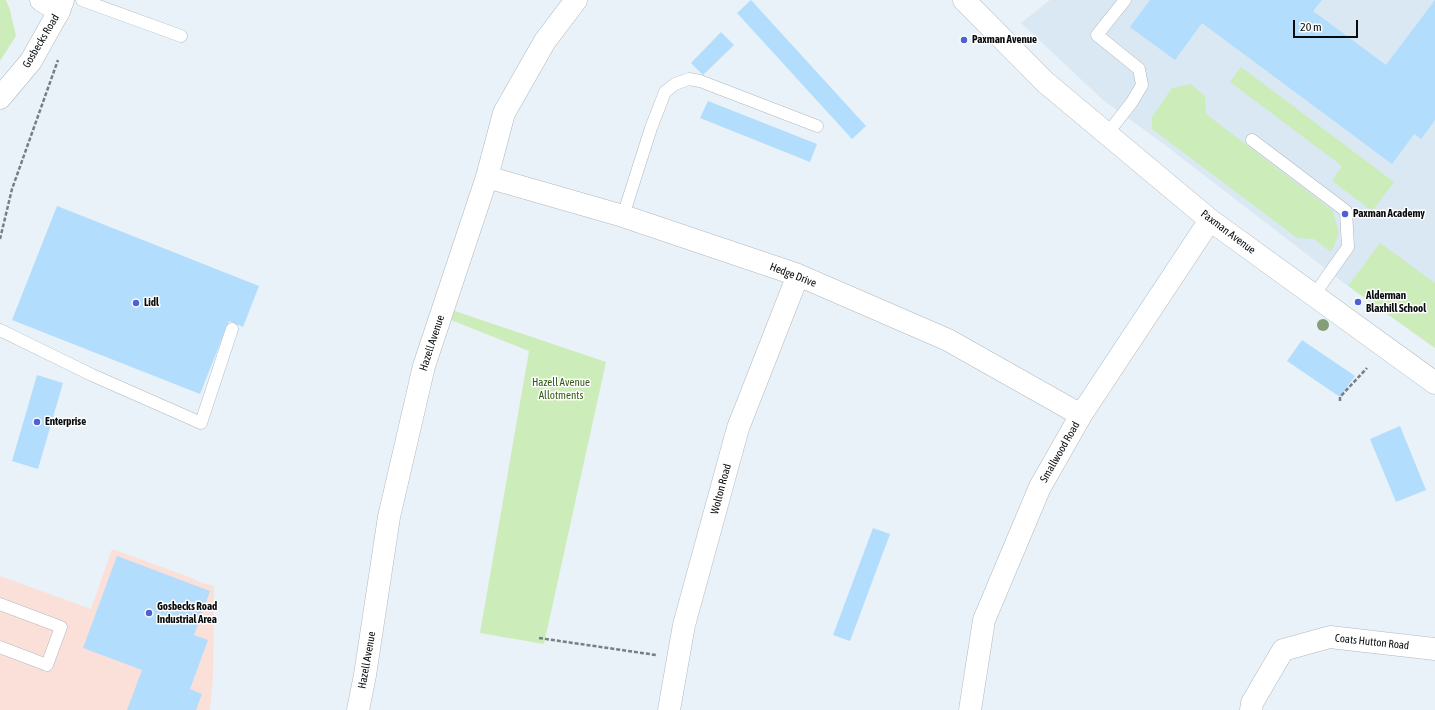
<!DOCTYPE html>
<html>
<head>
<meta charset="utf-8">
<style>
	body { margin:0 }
	#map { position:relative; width:1435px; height:710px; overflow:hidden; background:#e9f2f8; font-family:"Asap Condensed",sans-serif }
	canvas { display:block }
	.scale { position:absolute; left:1293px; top:20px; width:65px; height:18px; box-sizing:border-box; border:2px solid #090c0e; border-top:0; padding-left:5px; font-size:12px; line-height:14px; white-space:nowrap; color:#090c0e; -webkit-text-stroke:3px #fefefe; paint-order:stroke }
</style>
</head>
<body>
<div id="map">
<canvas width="1435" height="710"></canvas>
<div class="scale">20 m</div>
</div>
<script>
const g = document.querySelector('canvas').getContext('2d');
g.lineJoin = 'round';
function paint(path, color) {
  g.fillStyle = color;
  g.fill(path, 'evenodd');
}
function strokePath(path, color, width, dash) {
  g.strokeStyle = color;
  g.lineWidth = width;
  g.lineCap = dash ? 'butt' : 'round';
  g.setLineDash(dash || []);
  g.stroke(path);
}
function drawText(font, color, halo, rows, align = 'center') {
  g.font = font + ' "Asap Condensed",sans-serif';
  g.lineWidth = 3;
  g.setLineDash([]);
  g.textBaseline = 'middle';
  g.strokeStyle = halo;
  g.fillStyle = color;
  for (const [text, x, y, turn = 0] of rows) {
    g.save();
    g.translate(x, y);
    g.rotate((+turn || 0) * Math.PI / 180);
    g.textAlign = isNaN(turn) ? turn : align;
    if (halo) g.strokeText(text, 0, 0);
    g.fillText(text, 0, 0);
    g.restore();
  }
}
const industrial = new Path2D(`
	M 112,549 L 192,578 L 199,582 L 214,586 L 213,678 L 210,710 L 0,710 L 0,576 L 91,609 Z`);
const built = new Path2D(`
	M 1050,0 L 1435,0 L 1435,348 L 1348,286 L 1161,142 L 1103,100 L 1021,23 Z`);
const green = new Path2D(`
	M 0,0 L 6,0 L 10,10 L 16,36 L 0,61 Z
	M 1241,67 L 1394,182 L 1372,211 L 1332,181 L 1342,166 L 1230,82 Z
	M 1191,84 L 1205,96 L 1206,114 L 1333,211 L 1339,234 L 1331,252 L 1314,239 L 1297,238 L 1152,129 L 1152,117 L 1172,88 Z
	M 1380,243 L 1435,283 L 1435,348 L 1348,286 Z
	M 449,309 L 606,362 L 544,644 L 480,633 L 529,351 L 446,318 Z`);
const building = new Path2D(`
	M 751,0 L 866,126 L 852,139 L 737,13 Z
	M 1150,0 L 1322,0 L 1313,11 L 1386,65 L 1435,0 L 1435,120 L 1421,139 L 1414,134 L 1392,164 L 1202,23 L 1175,60 L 1130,27 Z
	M 721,32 L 734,45 L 703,75 L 691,63 Z
	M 708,101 L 817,144 L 810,162 L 700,118 Z
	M 57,206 L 259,286 L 243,327 L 229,321 L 200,394 L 12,320 Z
	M 1302,340 L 1355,376 L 1340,397 L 1287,361 Z
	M 37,375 L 63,383 L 38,469 L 12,461 Z
	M 1400,426 L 1426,490 L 1396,502 L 1370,439 Z
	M 873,528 L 890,534 L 850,641 L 833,635 Z
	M 117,556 L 210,591 L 194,635 L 208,640 L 190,689 L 202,694 L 196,710 L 127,710 L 142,670 L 83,648 Z`);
const path = new Path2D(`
	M 0,239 L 12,189 L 58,60
	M 1340,401 L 1340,397 L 1367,368
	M 539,638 L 656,655`);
const service = new Path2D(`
	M 82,0 L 181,36
	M 1107,134 L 1132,102 L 1142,85 L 1139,69 L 1097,35 L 1125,0
	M 1252,140 L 1346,211 L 1348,247 L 1314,295
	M 623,216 L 651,128 L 665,92 L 675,84 L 689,79 L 700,81 L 817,126
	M 0,330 L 92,375 L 201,423 L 232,329
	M 0,604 L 61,627 L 47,665 L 0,647`);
const minor = new Path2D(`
	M 41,0 L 59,11
	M 964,0 L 1045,82 L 1210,220 L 1435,383
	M 487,177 L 623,216 L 798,275 L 948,340 L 1081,415
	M 358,710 L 365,675 L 389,517 L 424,366 L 487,177 L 504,113 L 545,41 L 576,0
	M 669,710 L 684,625 L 738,428 L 798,275
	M 970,710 L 984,620 L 1040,487 L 1081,415 L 1210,220
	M 1251,710 L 1252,703 L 1283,650 L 1330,637 L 1435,649`);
const tertiary = new Path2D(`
	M 0,98 L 31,61 L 59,11 L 63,0`);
const trees = [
	[1323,325]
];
const markers = [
	[964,40,4,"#4e60d5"],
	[1345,214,4,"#4e60d5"],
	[1358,302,4,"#4e60d5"],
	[136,303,4,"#4e60d5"],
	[37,422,4,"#4e60d5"],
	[149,613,4,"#4e60d5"]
];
const poiNames = [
	["Paxman Avenue",972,40],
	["Paxman Academy",1353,214],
	["Alderman",1366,296],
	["Blaxhill School",1366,309],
	["Lidl",144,303],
	["Enterprise",45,422],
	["Gosbecks Road",157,607],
	["Industrial Area",157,620]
];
const streetNames = [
	["Gosbecks Road",41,41,-59],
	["Paxman Avenue",1228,232,37],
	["Hedge Drive",793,275,21],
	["Hazell Avenue",432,343,-72],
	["Smallwood Road",1060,452,-60],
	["Wolton Road",721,489,-75],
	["Coats Hutton Road",1372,642,6],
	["Hazell Avenue",367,660,-80]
];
const parkNames = [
	["Hazell Avenue",561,383],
	["Allotments",561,396]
];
paint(industrial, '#fae0d9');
paint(built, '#d9e8f3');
paint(green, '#ccedba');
paint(building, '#b2ddfd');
strokePath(service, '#b0b8be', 13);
strokePath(minor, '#b0b8be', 23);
strokePath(tertiary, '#b0b8be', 23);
strokePath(path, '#787e82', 2.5, [4, 2]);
strokePath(service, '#fff', 12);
strokePath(minor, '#fff', 22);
strokePath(tertiary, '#fff', 22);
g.fillStyle = '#849e7a';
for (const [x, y] of trees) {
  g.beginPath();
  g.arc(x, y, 6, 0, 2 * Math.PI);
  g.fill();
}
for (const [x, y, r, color] of markers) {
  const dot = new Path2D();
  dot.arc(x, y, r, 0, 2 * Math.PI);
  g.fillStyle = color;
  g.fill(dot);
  strokePath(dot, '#fefefe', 1.5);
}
drawText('bold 11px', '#090c0e', '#fefefe', poiNames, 'left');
drawText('11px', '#090c0e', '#fefefe', streetNames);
drawText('11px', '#325a13', '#fefefe', parkNames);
</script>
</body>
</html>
